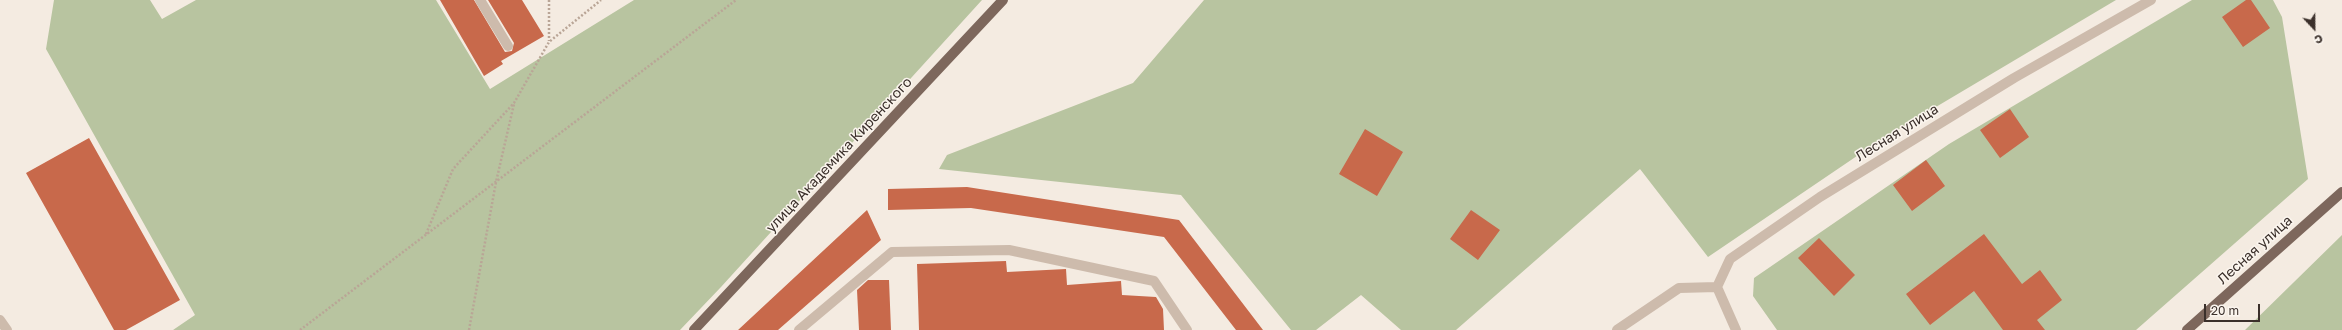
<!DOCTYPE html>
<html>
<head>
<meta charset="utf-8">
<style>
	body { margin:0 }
	#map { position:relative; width:2342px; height:330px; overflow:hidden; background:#f4ebe1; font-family:"Golos Text",sans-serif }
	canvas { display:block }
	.north { position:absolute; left:2294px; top:8px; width:40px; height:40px; -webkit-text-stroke:3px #fbf5ee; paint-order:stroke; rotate:158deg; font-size:11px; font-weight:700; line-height:16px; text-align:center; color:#3b302b }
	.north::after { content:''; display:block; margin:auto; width:14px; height:18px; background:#3b302b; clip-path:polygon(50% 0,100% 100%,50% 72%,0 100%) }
	.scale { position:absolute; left:2204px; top:304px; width:56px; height:18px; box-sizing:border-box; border:2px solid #3b302b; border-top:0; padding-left:5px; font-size:12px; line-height:14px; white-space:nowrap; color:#3b302b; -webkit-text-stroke:3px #fbf5ee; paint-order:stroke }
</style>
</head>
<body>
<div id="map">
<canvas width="2342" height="330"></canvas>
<div class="north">С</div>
<div class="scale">20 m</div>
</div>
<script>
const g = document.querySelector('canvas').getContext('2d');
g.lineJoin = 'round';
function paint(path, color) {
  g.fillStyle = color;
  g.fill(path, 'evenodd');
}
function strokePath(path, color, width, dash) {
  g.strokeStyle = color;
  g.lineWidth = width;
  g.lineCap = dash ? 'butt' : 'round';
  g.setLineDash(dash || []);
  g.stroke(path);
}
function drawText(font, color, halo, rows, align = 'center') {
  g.font = font + ' "Golos Text",sans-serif';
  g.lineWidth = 3;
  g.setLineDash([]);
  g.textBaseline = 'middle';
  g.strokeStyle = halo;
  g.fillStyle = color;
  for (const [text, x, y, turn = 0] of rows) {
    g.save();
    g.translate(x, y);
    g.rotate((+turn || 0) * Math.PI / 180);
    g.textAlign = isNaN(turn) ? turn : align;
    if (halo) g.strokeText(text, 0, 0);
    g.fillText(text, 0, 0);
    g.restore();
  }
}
const green = new Path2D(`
	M 54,0 L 150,0 L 162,19 L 196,0 L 436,0 L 490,89 L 634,0 L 982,0 L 721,287 L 680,330 L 173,330 L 195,315 L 46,49 Z
	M 1204,0 L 2116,0 L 1882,139 L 1708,257 L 1640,169 L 1456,330 L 1401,330 L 1361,295 L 1316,330 L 1291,330 L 1181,195 L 939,169 L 947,155 L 1133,83 Z
	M 2192,0 L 2273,0 L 2282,17 L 2308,179 L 2136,330 L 1777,330 L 1753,296 L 1754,278 L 1949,144 Z
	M 2342,235 L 2342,330 L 2245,330 Z`);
const building = new Path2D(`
	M 440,0 L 474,0 L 505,52 L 512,51 L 514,43 L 488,0 L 522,0 L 544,36 L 501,61 L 503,64 L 484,76 Z
	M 2246,0 L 2251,0 L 2270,28 L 2243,47 L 2222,17 Z
	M 2010,109 L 2029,137 L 2000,158 L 1980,130 Z
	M 1365,129 L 1403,152 L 1377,196 L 1339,174 Z
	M 89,138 L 180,300 L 126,330 L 114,330 L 26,173 Z
	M 1926,160 L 1945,186 L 1912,211 L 1893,185 Z
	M 967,187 L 1179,220 L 1263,330 L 1236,330 L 1164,237 L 971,208 L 888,210 L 888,189 Z
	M 867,210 L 881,240 L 778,330 L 738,330 Z
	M 1471,210 L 1500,230 L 1478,260 L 1450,239 Z
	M 1984,234 L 2022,284 L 2040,270 L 2062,300 L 2037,320 L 2045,330 L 2003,330 L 1974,291 L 1930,325 L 1906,294 Z
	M 1819,238 L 1855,275 L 1834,296 L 1798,258 Z
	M 1006,261 L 1007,272 L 1066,269 L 1067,285 L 1121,281 L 1122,295 L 1156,297 L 1163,309 L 1164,330 L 919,330 L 917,264 Z
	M 868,280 L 889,280 L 891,330 L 859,330 L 857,290 Z`);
const path = new Path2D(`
	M 549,0 L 549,41
	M 426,234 L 453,169 L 514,103 L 549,42 L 601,0
	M 300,330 L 736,0
	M 469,330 L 496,182 L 514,104`);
const minor = new Path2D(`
	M 480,0 L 508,46
	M 0,320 L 7,330
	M 799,330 L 892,252 L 1009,250 L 1154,281 L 1187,330
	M 1617,330 L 1679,288 L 1717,287
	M 1736,330 L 1717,287 L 1730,259 L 1820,197 L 2014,78 L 2151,0`);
const major = new Path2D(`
	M 694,330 L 1003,0
	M 2187,330 L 2342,192`);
const streetNames = [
	["Лесная улица",1897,133,-32],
	["улица Академика Киренского",839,155,-47],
	["Лесная улица",2255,250,-42]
];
paint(green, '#b8c4a0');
paint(building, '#c8694b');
strokePath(path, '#b9a596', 2.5, [2, 2]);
strokePath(minor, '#cdbbac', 10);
strokePath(major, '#7d675c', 10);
drawText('14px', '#3b302b', '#fbf5ee', streetNames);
</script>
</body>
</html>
